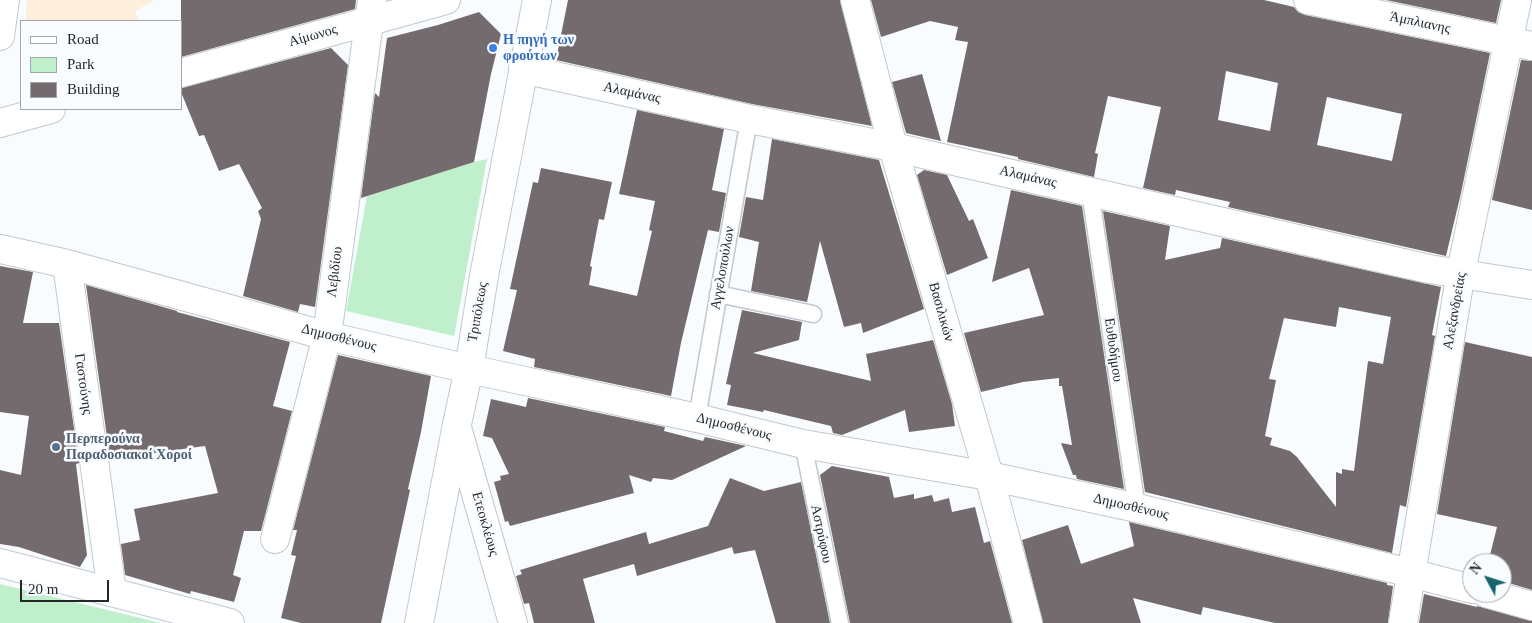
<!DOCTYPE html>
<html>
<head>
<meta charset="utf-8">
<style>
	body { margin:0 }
	#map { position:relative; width:1532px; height:623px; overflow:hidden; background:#f9fcff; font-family:Georgia,serif }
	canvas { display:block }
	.legend { position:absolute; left:20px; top:20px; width:162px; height:90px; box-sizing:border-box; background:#f9fcff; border:1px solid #a4a7aa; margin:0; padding:6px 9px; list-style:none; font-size:15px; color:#25272a }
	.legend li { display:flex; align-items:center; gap:10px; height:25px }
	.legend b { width:25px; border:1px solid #a4a7aa }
	.north { position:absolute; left:1462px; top:553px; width:50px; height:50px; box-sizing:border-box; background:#f9fcff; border:1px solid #a4a7aa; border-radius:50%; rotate:310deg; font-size:14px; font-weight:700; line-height:20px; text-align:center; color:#25272a }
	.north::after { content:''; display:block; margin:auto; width:18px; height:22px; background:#17646d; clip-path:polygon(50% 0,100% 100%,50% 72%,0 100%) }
	.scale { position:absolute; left:20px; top:580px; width:89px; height:22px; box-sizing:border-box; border:2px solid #25272a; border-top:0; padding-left:6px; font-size:15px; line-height:18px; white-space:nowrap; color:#25272a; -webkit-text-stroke:4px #f9fcff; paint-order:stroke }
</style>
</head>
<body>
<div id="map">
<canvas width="1532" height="623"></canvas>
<ul class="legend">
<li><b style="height:6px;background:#fff"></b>Road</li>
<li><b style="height:14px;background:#c0f0cb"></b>Park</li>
<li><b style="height:14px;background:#746b6e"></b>Building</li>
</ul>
<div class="north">N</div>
<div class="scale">20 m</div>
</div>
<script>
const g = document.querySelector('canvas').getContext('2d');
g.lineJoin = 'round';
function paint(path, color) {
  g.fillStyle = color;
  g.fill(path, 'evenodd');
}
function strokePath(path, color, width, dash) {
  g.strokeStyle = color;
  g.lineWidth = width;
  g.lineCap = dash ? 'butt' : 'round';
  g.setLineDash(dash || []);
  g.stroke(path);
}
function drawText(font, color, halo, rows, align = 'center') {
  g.font = font + ' Georgia,serif';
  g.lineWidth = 5;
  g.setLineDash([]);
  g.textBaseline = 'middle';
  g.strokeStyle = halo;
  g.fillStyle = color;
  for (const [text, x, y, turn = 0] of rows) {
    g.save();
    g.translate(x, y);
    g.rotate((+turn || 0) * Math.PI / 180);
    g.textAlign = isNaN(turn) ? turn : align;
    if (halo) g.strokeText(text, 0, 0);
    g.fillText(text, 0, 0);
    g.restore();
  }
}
const education = new Path2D(`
	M 27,0 L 155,0 L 135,11 L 139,21 L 25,21 Z`);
const green = new Path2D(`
	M 487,159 L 454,336 L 346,311 L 367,196 L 474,162 Z
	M 0,584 L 161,623 L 0,623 Z`);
const building = new Path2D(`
	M 181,0 L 356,0 L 355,9 L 181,57 Z
	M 568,0 L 840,0 L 872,126 L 752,104 L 556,60 Z
	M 871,0 L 1264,0 L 1294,7 L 1298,12 L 1305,15 L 1490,53 L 1461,193 L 1446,256 L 1228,207 L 1230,202 L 1176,190 L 1175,195 L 1143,188 L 1161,107 L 1108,96 L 1095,153 L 1098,154 L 1094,177 L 1018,159 L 1018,157 L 947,142 L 968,42 L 955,40 L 958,27 L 930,21 L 881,37 ZM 1226,71 L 1278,83 L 1270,131 L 1218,120 ZM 1327,97 L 1402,114 L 1392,161 L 1317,145 Z
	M 1386,0 L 1501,0 L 1496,23 Z
	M 479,12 L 501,34 L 491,74 L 474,162 L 361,198 L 375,93 L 379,97 L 387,38 L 438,25 Z
	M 331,48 L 348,65 L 315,307 L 300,304 L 298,312 L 243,296 L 261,219 L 258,211 L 262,208 L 239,164 L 219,171 L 204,135 L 199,136 L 181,92 L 181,88 Z
	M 1521,60 L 1532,61 L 1532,210 L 1492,200 Z
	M 922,74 L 941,141 L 906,133 L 892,82 Z
	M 637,110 L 724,129 L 712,190 L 726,193 L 719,232 L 708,230 L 681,343 L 671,396 L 534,367 L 535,359 L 503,351 L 517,290 L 510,289 L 533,182 L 538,183 L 541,168 L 612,182 L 604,220 L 599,219 L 590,266 L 592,267 L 589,285 L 637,296 L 652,231 L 649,230 L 655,201 L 619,194 Z
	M 772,139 L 879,160 L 924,309 L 863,333 L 861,323 L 844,327 L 820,241 L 807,302 L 751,291 L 759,242 L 739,237 L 746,197 L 763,200 Z
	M 924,170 L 947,175 L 969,221 L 973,219 L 988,258 L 947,275 L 917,175 Z
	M 1011,190 L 1082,206 L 1124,489 L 1077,479 L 1076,475 L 1073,475 L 1061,443 L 1072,445 L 1062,386 L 1059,386 L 1059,378 L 1023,382 L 981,392 L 964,333 L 1044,315 L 1029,268 L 992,282 Z
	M 1103,211 L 1170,226 L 1165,260 L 1220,248 L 1222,238 L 1441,287 L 1432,335 L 1435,336 L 1406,507 L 1400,505 L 1392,553 L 1145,492 ZM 1339,307 L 1391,317 L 1383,364 L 1368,361 L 1354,471 L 1342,469 L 1342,474 L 1336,472 L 1336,507 L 1297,457 L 1290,451 L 1270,445 L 1272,438 L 1265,436 L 1276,380 L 1269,379 L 1284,318 L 1336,327 Z
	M 0,266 L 33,272 L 23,323 L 59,323 L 79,463 L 76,464 L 87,555 L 80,567 L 19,547 L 0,544 L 0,470 L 21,475 L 29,416 L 0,412 Z
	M 86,285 L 177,311 L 177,312 L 290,342 L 273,406 L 292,411 L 261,531 L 244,531 L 233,575 L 241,578 L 234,602 L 191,591 L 190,594 L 125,575 L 121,544 L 140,540 L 134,509 L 218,493 L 205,446 L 110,459 Z
	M 742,310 L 802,322 L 799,340 L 753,353 L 871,381 L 866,354 L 933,340 L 952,404 L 955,426 L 909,432 L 905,410 L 842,435 L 833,433 L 831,426 L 764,410 L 763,412 L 727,405 L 731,385 L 726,384 Z
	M 1465,342 L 1532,357 L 1532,590 L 1502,581 L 1502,563 L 1488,563 L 1497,527 L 1437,514 Z
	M 338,355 L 431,376 L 421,432 L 408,489 L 410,490 L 381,623 L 301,623 L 281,618 L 296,556 L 291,555 L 297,530 L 293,530 Z
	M 528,398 L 665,427 L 664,431 L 703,441 L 705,437 L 746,446 L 672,480 L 653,478 L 651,482 L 629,475 L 634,493 L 510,526 L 508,521 L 505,522 L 494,482 L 501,480 L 500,476 L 509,474 L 492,438 L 483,436 L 491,399 L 526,407 Z
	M 832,466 L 889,477 L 894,498 L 914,494 L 914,499 L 932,495 L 934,502 L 949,498 L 952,512 L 975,507 L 984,543 L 990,541 L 1012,623 L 850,623 L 820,475 Z
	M 730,478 L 764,491 L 801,482 L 830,623 L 776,623 L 755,550 L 734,554 L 732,547 L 637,576 L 634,564 L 583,579 L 595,623 L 534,623 L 529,603 L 524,604 L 516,576 L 522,574 L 520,570 L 646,532 L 649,544 L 708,526 Z
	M 1129,522 L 1387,583 L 1387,585 L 1393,586 L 1388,623 L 1275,623 L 1203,607 L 1201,615 L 1133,598 L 1141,623 L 1043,623 L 1022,540 L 1068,525 L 1081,564 L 1134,546 Z
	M 1424,594 L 1477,607 L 1477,606 L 1532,621 L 1532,623 L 1419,623 Z`);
const service = new Path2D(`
	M 1090,191 L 1137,508
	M 718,294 L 813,314
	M 697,418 L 749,119
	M 803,444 L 840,623`);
const minor = new Path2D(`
	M 855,0 L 893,147 L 989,476 L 1028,623
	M 1308,0 L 1532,46
	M 0,36 L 5,0
	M 523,69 L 749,119 L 893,147 L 1429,269 L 1532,285
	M 181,73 L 446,0
	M 0,123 L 51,109
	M 0,249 L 67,264 L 327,336 L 469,369 L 697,418 L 803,444 L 989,476 L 1137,508 L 1411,573 L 1472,589
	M 67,264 L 112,592
	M 458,431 L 513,623
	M 275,539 L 327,336 L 372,0
	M 1486,593 L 1532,606
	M 419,623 L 457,424 L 469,369 L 484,276 L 537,0`);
const tertiary = new Path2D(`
	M 0,563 L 230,623
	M 1403,623 L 1461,272 L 1517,0`);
const markers = [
	[493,48,5,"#3f7fe0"],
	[56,447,5,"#5c6f8a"]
];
const streetNames = [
	["Άμπλιανης",1420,23,12],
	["Αίμωνος",313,36,-16],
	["Αλαμάνας",632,93,12],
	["Αλαμάνας",1028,177,13],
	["Αγγελοπούλων",723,268,-80],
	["Λεβιδίου",335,272,-83],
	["Αλεξανδρείας",1455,311,-80],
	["Τριπόλεως",478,312,-80],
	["Βασιλικών",941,312,74],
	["Δημοσθένους",339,338,14],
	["Ευθυδήμου",1113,350,82],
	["Γαστούνης",83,384,82],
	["Δημοσθένους",734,427,14],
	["Δημοσθένους",1131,507,13],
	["Ετεοκλέους",485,524,74],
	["Αστρύφου",821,534,78]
];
const shopNames = [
	["Η πηγή των",503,40],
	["φρούτων",503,56]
];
const serviceNames = [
	["Περπερούνα",66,439],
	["Παραδοσιακοί Χοροί",66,455]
];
paint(education, '#feefdc');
paint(green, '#c0f0cb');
paint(building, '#746b6e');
strokePath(service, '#c1c8cf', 19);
strokePath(minor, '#c1c8cf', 30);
strokePath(tertiary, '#c1c8cf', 30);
strokePath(service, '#fff', 16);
strokePath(minor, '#fff', 28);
strokePath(tertiary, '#fff', 28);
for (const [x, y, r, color] of markers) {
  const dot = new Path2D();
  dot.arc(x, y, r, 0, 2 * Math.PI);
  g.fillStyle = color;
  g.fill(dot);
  strokePath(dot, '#f9fcff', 2);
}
drawText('14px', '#25272a', '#f9fcff', streetNames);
drawText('bold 14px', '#366cbe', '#f9fcff', shopNames, 'left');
drawText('bold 14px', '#4e5e75', '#f9fcff', serviceNames, 'left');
</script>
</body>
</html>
